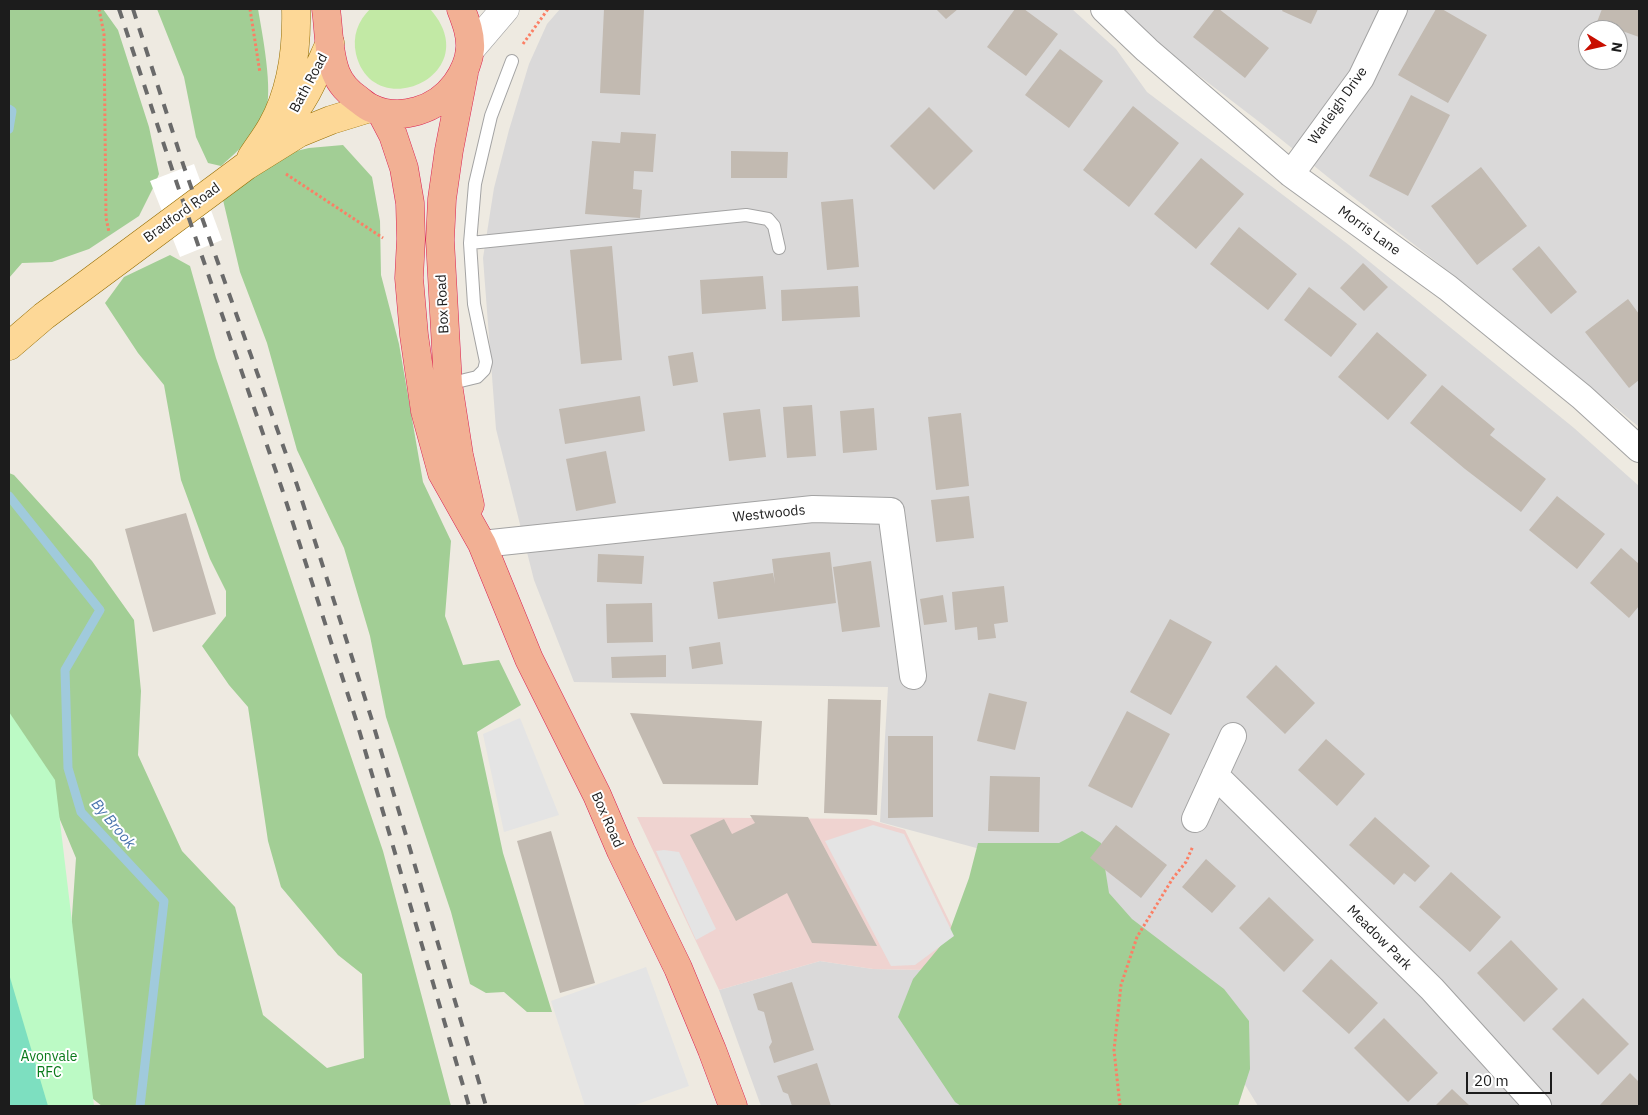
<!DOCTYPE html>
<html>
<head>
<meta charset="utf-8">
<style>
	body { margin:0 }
	#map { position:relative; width:1648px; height:1115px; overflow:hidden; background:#eeeae1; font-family:"IBM Plex Sans",sans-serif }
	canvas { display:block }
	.frame { position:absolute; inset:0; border:10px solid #1c1c1c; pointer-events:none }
	.north { position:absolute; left:1578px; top:20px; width:50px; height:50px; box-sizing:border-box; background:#fff; border:1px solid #a4a4a4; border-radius:50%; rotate:99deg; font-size:14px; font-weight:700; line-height:20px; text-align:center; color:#1c1c1c }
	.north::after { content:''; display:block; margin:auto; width:18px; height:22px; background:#c80e00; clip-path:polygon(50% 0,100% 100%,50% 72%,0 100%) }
	.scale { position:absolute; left:1466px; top:1072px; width:86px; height:22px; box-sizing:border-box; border:2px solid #1c1c1c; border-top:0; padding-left:6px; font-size:15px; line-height:18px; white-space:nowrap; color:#1c1c1c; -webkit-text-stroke:4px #fff; paint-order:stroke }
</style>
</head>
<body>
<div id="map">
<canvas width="1648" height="1115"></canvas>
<div class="frame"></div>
<div class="north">N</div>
<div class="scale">20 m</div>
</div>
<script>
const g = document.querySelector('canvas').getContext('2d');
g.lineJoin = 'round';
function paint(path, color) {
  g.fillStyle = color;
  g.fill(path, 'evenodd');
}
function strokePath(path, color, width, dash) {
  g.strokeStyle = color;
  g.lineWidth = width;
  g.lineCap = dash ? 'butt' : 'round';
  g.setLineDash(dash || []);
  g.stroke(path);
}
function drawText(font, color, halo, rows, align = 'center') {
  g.font = font + ' "IBM Plex Sans",sans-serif';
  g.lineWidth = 4;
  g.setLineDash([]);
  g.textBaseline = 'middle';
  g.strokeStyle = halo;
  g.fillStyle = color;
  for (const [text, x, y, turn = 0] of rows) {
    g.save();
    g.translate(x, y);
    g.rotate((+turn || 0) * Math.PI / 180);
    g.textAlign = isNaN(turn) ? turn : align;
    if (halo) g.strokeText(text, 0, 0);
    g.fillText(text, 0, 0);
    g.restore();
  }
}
const residential = new Path2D(`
	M 560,9 L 1072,9 L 1116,49 L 1147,92 L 1349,245 L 1574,428 L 1639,486 L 1639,1106 L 1258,1106 L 1202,1014 L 1058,870 L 880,822 L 888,687 L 574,682 L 534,580 L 496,429 L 483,258 L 494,188 L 509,130 L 529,64 L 547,24 Z
	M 1117,9 L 1639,9 L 1639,427 L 1475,292 L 1344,190 L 1262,124 L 1142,32 ZM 1588,30 L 1618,30 L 1618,60 L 1588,60 Z
	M 820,961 L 873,969 L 928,970 L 1035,1106 L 761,1106 L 719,990 Z`);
const commercial = new Path2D(`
	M 637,817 L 867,819 L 905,830 L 958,939 L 928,970 L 873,969 L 820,961 L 719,990 Z`);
const grass = new Path2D(`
	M 370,9 L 430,9 C 488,74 373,126 356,54 C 352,36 358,21 370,9 Z`);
const forest = new Path2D(`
	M 9,9 L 103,9 L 118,30 L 149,127 L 159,174 L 153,188 L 139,216 L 89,249 L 52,262 L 22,263 L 9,278 Z
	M 157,9 L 258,9 C 262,32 274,93 265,113 C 255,136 239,150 221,166 L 208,163 L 196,137 L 184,77 Z
	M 343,145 L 372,177 L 380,221 L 381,275 L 399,344 L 423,482 L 451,541 L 445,616 L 463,665 L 499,660 L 521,705 L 477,732 L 503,853 L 552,1012 L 527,1012 L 504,992 L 486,993 L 470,984 L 451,912 L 386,717 L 370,636 L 344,548 L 297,450 L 267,343 L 240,272 L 223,200 L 275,156 L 309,148 Z
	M 170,255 L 190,266 L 216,358 L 383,851 L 451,1106 L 102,1106 L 84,1092 L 68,974 L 76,858 L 43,779 L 9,731 L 9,473 L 14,475 L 92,561 L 134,620 L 141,691 L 138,755 L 182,851 L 235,907 L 263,1015 L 327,1068 L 364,1058 L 362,974 L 338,955 L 281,887 L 268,841 L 248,707 L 229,685 L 202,646 L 226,616 L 226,591 L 210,559 L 181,480 L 164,385 L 138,353 L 105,303 L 124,277 Z
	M 1082,831 L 1101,843 L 1109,893 L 1132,919 L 1224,989 L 1249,1021 L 1250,1069 L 1238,1106 L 961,1106 L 955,1102 L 898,1017 L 913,979 L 947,938 L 969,878 L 978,843 L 1059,843 Z`);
const park = new Path2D(`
	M 9,712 L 55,780 L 94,1106 L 9,1106 Z`);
const pitch = new Path2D(`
	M 9,974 L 48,1106 L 9,1106 Z`);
const parking = new Path2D(`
	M 520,718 L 559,815 L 504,832 L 483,734 Z
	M 873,825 L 904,834 L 954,936 L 915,965 L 891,966 L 825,841 Z
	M 664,850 L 679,852 L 716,929 L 696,940 L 656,851 Z
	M 646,967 L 689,1086 L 632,1106 L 585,1106 L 551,1001 Z`);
const pier = new Path2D(`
	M 194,164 L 222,240 L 180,257 L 150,181 Z`);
const stream = new Path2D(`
	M 9,109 L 12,111 L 9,129
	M 9,496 L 100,610 L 65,670 L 68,768 L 81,812 L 164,901 L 140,1106`);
const building = new Path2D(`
	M 604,9 L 644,9 L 640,95 L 600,93 Z
	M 936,9 L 958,9 L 946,19 Z
	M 1015,9 L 1024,9 L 1058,34 L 1026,76 L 987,47 Z
	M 1215,9 L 1219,9 L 1269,48 L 1245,78 L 1193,37 Z
	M 1283,9 L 1318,9 L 1311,24 L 1282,11 Z
	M 1436,9 L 1442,9 L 1487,35 L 1448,103 L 1398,75 Z
	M 1602,9 L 1639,9 L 1639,37 L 1597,22 Z
	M 1060,49 L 1103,81 L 1069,128 L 1025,95 Z
	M 1411,95 L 1450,115 L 1408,196 L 1369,176 Z
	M 1133,106 L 1179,143 L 1129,207 L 1083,170 Z
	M 929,107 L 973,151 L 934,190 L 890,146 Z
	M 621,132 L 656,134 L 653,172 L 634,171 L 633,189 L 642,190 L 640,218 L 585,214 L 592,141 L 620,143 Z
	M 731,151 L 788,152 L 787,178 L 731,178 Z
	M 1201,158 L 1244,194 L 1196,249 L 1154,214 Z
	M 1481,167 L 1527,226 L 1477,265 L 1431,206 Z
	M 853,199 L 859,267 L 827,270 L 821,202 Z
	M 1239,227 L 1297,274 L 1268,310 L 1210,264 Z
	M 612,246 L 622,360 L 581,364 L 570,250 Z
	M 1539,246 L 1577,292 L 1551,314 L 1512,269 Z
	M 1363,263 L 1388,287 L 1364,311 L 1340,288 Z
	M 763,276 L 766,309 L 702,314 L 700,280 Z
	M 858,286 L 860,317 L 782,321 L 781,290 Z
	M 1309,287 L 1357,324 L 1331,357 L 1284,320 Z
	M 1628,299 L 1639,314 L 1639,380 L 1629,388 L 1585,332 Z
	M 1377,332 L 1427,375 L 1388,420 L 1338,377 Z
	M 693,352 L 698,382 L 673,386 L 668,356 Z
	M 1442,385 L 1495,429 L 1490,435 L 1546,479 L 1521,512 L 1465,469 L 1410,423 Z
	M 640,396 L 645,431 L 565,444 L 559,409 Z
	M 812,405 L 816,456 L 787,458 L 783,407 Z
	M 874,408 L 877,450 L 843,453 L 840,411 Z
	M 760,409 L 766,457 L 729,461 L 723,413 Z
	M 961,413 L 969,486 L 936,490 L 928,417 Z
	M 606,451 L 616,503 L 576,511 L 566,459 Z
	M 969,496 L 974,538 L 936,542 L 931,500 Z
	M 1557,496 L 1605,534 L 1577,569 L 1529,530 Z
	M 186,513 L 216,614 L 153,632 L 125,529 Z
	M 1621,548 L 1639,564 L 1639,606 L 1629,618 L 1590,583 Z
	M 830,552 L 836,603 L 718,619 L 713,582 L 773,573 L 775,584 L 772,559 Z
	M 598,554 L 644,556 L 642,584 L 597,582 Z
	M 871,561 L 880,627 L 842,632 L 833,567 Z
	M 1004,586 L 1008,622 L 994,624 L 996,638 L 978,640 L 977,627 L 955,630 L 952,592 Z
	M 943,595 L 947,622 L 924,625 L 920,599 Z
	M 652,603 L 653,642 L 607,643 L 606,604 Z
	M 1170,619 L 1212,642 L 1171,715 L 1130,692 Z
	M 720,642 L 723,664 L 692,669 L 689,647 Z
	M 666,655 L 666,677 L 612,678 L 611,657 Z
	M 1276,665 L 1315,703 L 1285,734 L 1246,697 Z
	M 989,693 L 1027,702 L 1015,750 L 977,741 Z
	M 828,699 L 881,700 L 877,815 L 824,813 Z
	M 1127,711 L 1170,734 L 1132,808 L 1088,786 Z
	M 630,713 L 762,721 L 758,785 L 663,784 Z
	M 888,736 L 933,736 L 933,817 L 888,818 Z
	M 1326,739 L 1365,774 L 1337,806 L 1298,770 Z
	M 990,776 L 1040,777 L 1039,832 L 988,831 Z
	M 750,815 L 808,817 L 877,946 L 812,943 L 787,893 L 736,921 L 690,835 L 724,819 L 732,834 L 755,823 Z
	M 1375,817 L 1430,866 L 1415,882 L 1404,873 L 1394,885 L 1349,845 Z
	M 1116,825 L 1167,865 L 1141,898 L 1090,858 Z
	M 551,831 L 595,983 L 560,993 L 517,841 Z
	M 1206,859 L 1236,886 L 1212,913 L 1182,887 Z
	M 1451,872 L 1501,917 L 1470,952 L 1419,907 Z
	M 1269,897 L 1314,940 L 1284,972 L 1239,928 Z
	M 1511,940 L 1558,989 L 1524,1022 L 1477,973 Z
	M 1331,959 L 1378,1003 L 1349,1034 L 1302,991 Z
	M 792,982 L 814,1050 L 774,1063 L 769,1047 L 772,1042 L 764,1012 L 758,1010 L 753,994 Z
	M 1583,998 L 1629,1044 L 1598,1075 L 1552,1029 Z
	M 1384,1018 L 1438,1073 L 1408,1102 L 1354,1048 Z
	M 817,1063 L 831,1106 L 792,1106 L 788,1094 L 783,1092 L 777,1076 Z
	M 1630,1073 L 1639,1082 L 1639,1106 L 1599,1106 Z
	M 1452,1089 L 1470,1106 L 1435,1106 Z`);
const path = new Path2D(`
	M 99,9 L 104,34 L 106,218 L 109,232
	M 250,9 L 260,73
	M 523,44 L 548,9
	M 286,174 L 383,238
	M 1120,1106 L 1114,1050 L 1121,985 L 1137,937 L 1173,878 L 1186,862 L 1193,846`);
const service = new Path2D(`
	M 470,243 L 746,215 L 768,219 L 774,226 L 779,248
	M 448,384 L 477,377 L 484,370 L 486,362 L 474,304 L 470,243 L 475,184 L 491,116 L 512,61`);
const minor = new Path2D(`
	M 1104,9 L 1147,50 L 1291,174 L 1448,288 L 1582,397 L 1639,449
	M 1291,174 L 1361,78 L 1394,9
	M 482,544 L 813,509 L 891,511 L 913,676
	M 1215,775 L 1432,989 L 1538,1106
	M 1195,819 L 1233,736`);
const tertiary = new Path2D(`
	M 470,50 L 505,9`);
const primary = new Path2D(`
	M 284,124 C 306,101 317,71 330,43
	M 251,158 C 258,147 266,137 272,126 C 292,90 297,48 296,9
	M 9,346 L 44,316 L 246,166 L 299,133 L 331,120 L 370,108`);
const trunk = new Path2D(`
	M 326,9 C 329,30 328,52 336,73 C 340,83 349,93 358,99 C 362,102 366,106 371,108 C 400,122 437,110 456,84 C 463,74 469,62 470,49 C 471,35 466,22 461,9
	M 464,73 L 449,150 L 442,199 L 440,240 L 448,384 L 459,455 L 470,505
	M 381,112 L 393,135 L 404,168 L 410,203 L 411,239 L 409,278 L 414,335 L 425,411 L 442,473 L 482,544 L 529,659 L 597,795 L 621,851 L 678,968 L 712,1050 L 733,1106`);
const rail = new Path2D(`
	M 119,9 L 173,172 L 282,489 L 357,723 L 469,1106
	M 133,9 L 184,167 L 297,485 L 371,717 L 486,1106`);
const streetNames = [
	["Bath Road",309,83,-62],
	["Warleigh Drive",1338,106,-55],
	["Bradford Road",182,213,-36],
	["Morris Lane",1369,231,36],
	["Box Road",443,304,-93],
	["Westwoods",769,514,-6],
	["Box Road",607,820,66],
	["Meadow Park",1379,938,45]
];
const parkNames = [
	["Avonvale",49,1057],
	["RFC",49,1073]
];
const waterNames = [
	["By Brook",113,824,50]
];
paint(residential, '#dad9d9');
paint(commercial, '#efd3d0');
paint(grass, '#c2e9a5');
paint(forest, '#a2ce95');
paint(park, '#bcfac5');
paint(pitch, '#7ddfc0');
paint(parking, '#e4e4e4');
paint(pier, '#fff');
strokePath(stream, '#a0cadc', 9);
paint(building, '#c2bab1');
strokePath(service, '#a3a3a3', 14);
strokePath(minor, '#a3a3a3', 28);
strokePath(tertiary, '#a3a3a3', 29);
strokePath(primary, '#946d00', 29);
strokePath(trunk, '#d92153', 29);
strokePath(path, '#fb7f65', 3, [2.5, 2.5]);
strokePath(service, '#fff', 12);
strokePath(minor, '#fff', 26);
strokePath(tertiary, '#fff', 28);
strokePath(primary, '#fdd897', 28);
strokePath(trunk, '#f2b094', 28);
strokePath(rail, '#6a6a6a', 4, [10, 10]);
drawText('14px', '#1c1c1c', '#fff', streetNames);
drawText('14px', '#0a7a1b', '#fff', parkNames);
drawText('italic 15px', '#4873ac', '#fff', waterNames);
</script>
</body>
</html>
